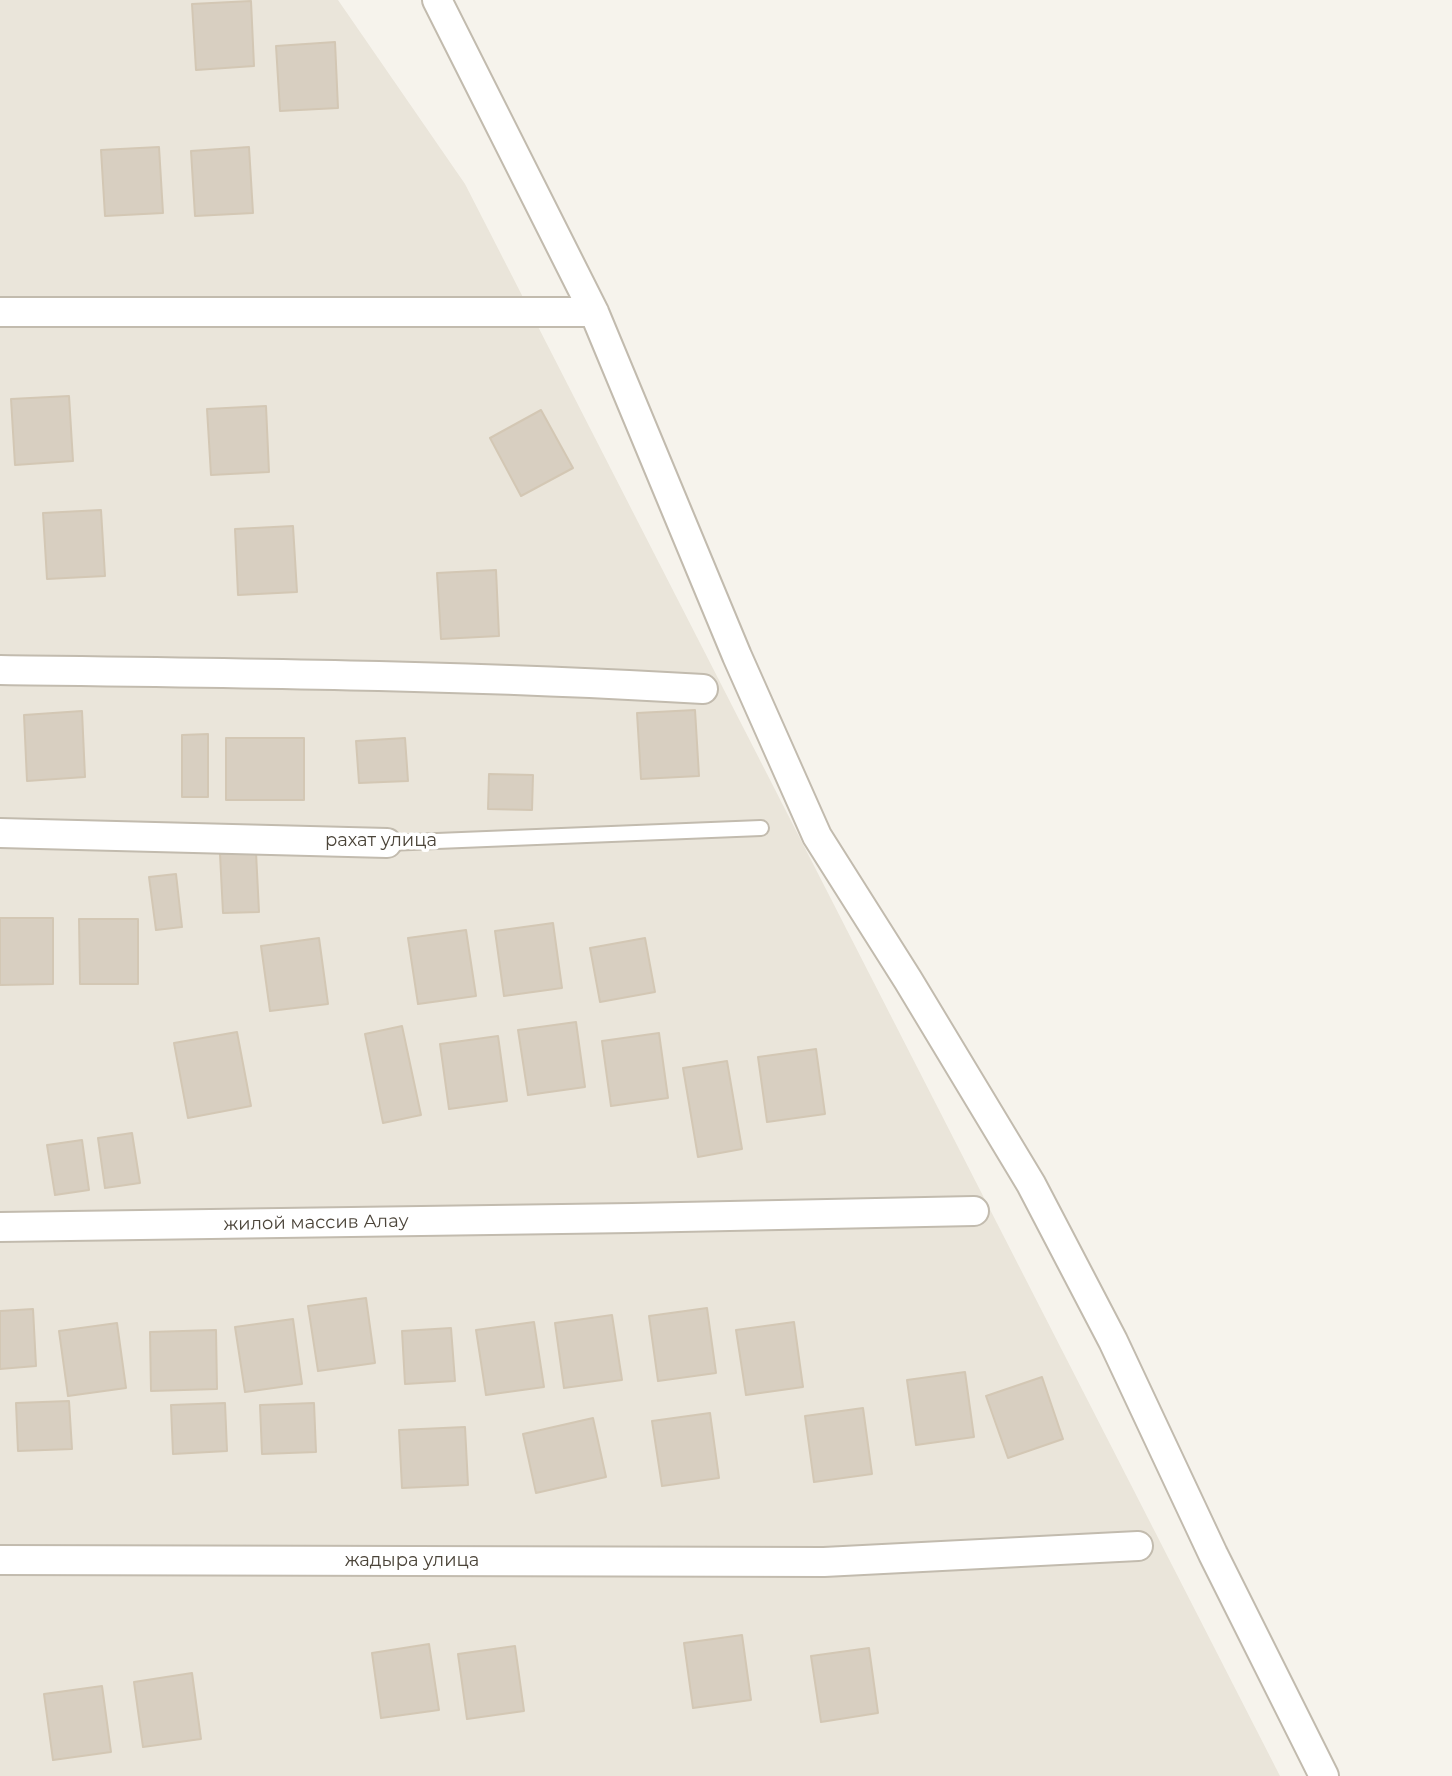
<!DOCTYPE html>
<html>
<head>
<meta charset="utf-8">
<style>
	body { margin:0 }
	canvas { display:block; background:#f6f3ec }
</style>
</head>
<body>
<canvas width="1452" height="1776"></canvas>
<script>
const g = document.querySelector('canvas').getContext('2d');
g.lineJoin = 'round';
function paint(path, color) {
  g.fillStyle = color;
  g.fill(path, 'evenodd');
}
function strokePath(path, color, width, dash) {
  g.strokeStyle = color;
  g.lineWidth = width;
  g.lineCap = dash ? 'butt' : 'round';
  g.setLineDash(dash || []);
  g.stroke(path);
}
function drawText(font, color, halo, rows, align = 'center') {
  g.font = font + ' Montserrat,sans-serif';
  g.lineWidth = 7;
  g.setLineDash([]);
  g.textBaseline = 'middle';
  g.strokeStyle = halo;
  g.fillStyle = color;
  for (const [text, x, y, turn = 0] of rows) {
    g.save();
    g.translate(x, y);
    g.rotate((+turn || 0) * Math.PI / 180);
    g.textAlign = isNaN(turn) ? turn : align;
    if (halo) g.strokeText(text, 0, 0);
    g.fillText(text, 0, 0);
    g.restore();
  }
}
const residential = new Path2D(`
	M 0,0 L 338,0 L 465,184 L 1280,1776 L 0,1776 Z`);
const building = new Path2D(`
	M 251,1 L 254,66 L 196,70 L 192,4 Z
	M 335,42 L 338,108 L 280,111 L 276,46 Z
	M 159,147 L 163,213 L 105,216 L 101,150 Z
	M 249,147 L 253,213 L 195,216 L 191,151 Z
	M 69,396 L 73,461 L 15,465 L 11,399 Z
	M 266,406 L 269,472 L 211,475 L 207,409 Z
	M 541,410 L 573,468 L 521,496 L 490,438 Z
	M 101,510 L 105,576 L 47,579 L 43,513 Z
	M 293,526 L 297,592 L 238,595 L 235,529 Z
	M 496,570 L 499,636 L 441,639 L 437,573 Z
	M 695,710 L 699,776 L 641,779 L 637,713 Z
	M 82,711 L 85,777 L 27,781 L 24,715 Z
	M 208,734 L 208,797 L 182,797 L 182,735 Z
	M 226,738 L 304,738 L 304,800 L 226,800 Z
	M 405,738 L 408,781 L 359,783 L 356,741 Z
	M 489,774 L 533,775 L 532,810 L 488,809 Z
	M 256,852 L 259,912 L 223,913 L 220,854 Z
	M 176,874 L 182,927 L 156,930 L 149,877 Z
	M 0,918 L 53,918 L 53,984 L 0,985 Z
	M 79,919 L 138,919 L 138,984 L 80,984 Z
	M 553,923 L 562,988 L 504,996 L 495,931 Z
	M 466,930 L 476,996 L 418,1004 L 408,938 Z
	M 319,938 L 328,1004 L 270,1011 L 261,946 Z
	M 645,938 L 655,992 L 600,1002 L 590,948 Z
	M 576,1022 L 585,1087 L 528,1095 L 518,1030 Z
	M 402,1026 L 421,1115 L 383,1123 L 365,1034 Z
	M 237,1032 L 251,1106 L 188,1118 L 174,1043 Z
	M 659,1033 L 668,1098 L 611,1106 L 602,1041 Z
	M 498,1036 L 507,1101 L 449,1109 L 440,1044 Z
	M 816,1049 L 825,1114 L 767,1122 L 758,1057 Z
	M 727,1061 L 742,1149 L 698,1157 L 683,1068 Z
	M 132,1133 L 140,1183 L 105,1188 L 98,1138 Z
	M 82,1140 L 89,1190 L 55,1195 L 47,1145 Z
	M 366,1298 L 375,1363 L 318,1371 L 308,1306 Z
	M 707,1308 L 716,1373 L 658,1381 L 649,1316 Z
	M 33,1309 L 36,1366 L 0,1369 L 0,1311 Z
	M 612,1315 L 622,1380 L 564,1388 L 555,1323 Z
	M 293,1319 L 302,1384 L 245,1392 L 235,1327 Z
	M 534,1322 L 544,1387 L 486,1395 L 476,1330 Z
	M 794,1322 L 803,1387 L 746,1395 L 736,1330 Z
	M 117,1323 L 126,1388 L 68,1396 L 59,1331 Z
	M 451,1328 L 455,1381 L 405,1384 L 402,1331 Z
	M 216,1330 L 217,1389 L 151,1391 L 150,1332 Z
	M 965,1372 L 974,1437 L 916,1445 L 907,1380 Z
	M 1042,1377 L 1063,1439 L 1008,1458 L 986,1396 Z
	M 69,1401 L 72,1449 L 18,1451 L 16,1403 Z
	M 225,1403 L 227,1451 L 173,1454 L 171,1405 Z
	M 314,1403 L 316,1452 L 262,1454 L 260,1405 Z
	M 863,1408 L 872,1474 L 814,1482 L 805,1416 Z
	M 710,1413 L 719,1478 L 662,1486 L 652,1421 Z
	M 593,1418 L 606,1477 L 536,1493 L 523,1434 Z
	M 465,1427 L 468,1485 L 402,1488 L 399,1430 Z
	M 742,1635 L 751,1700 L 693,1708 L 684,1643 Z
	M 429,1644 L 439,1710 L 381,1718 L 372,1653 Z
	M 515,1646 L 524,1711 L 467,1719 L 458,1654 Z
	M 869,1648 L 878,1713 L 821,1722 L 811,1656 Z
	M 192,1673 L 201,1739 L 143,1747 L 134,1682 Z
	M 102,1686 L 111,1752 L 53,1760 L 44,1694 Z`);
const service = new Path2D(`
	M 387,843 L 761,828`);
const minor = new Path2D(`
	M 437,0 L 594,312 L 737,656 L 817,836 L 908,980 L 1031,1184 L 1113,1341 L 1213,1554 L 1324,1776
	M 0,312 L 594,312
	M 0,670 C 234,673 469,675 703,689
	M 0,833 L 387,843
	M 0,1227 L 632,1218 L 974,1211
	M 0,1560 L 824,1562 L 1138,1546`);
const streetNames = [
	["рахат улица",381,841],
	["жилой массив Алау",316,1223,-1],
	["жадыра улица",412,1561]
];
paint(residential, '#eae5da');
paint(building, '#d8cfc1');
strokePath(building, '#d3c7b4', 2);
strokePath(service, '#c2bbae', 18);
strokePath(minor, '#c2bbae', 32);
strokePath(service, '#fff', 14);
strokePath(minor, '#fff', 28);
drawText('18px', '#4b4439', '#fff', streetNames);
</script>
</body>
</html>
